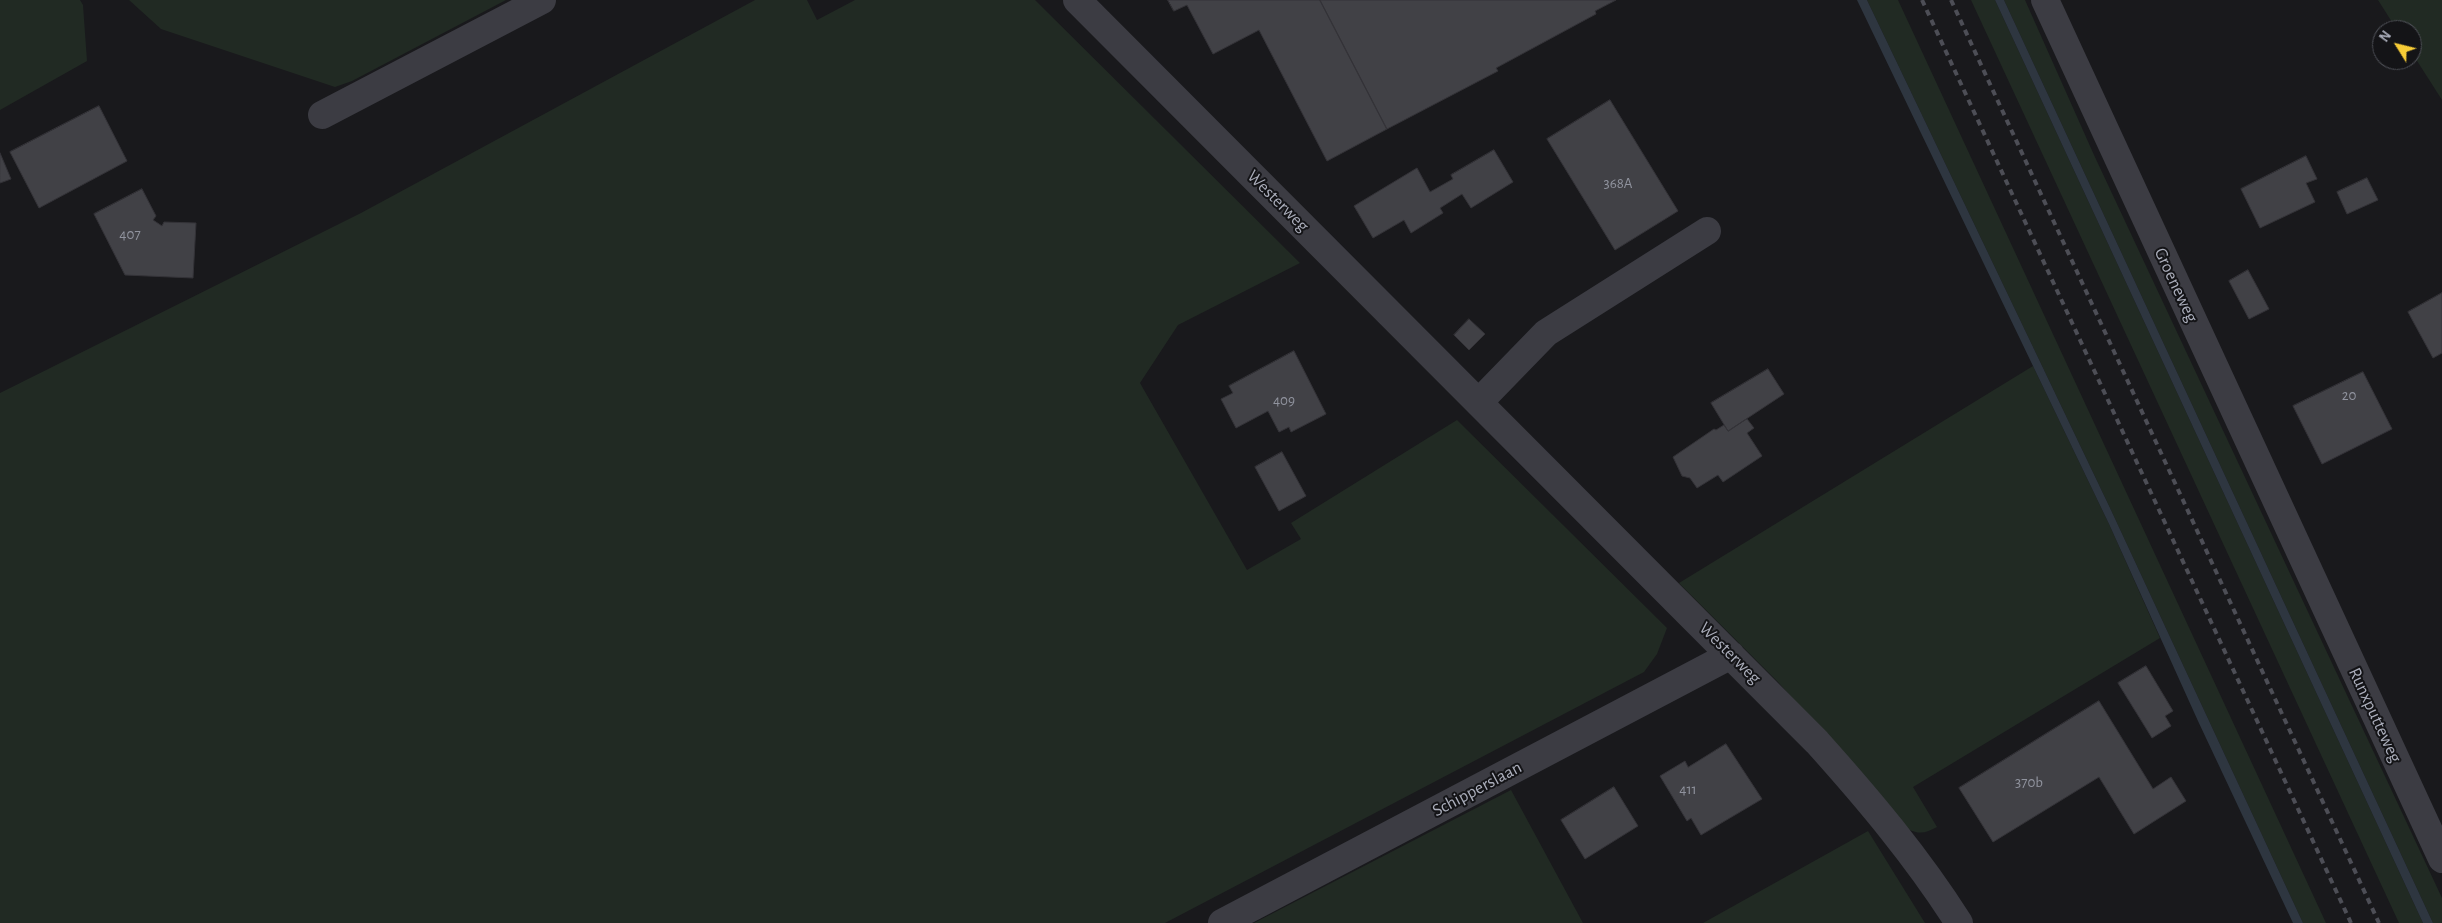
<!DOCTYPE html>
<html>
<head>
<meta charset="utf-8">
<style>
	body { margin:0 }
	#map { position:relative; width:2442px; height:923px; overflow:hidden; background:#19191c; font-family:"Alegreya Sans",sans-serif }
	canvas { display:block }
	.north { position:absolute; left:2372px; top:20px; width:50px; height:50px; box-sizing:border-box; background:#141417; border:1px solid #505259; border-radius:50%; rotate:306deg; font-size:14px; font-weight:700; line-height:20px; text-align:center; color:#abaebb }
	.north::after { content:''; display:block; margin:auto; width:18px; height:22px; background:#f7cc36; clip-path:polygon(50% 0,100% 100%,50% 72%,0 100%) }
</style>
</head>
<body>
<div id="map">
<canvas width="2442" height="923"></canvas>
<div class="north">N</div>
</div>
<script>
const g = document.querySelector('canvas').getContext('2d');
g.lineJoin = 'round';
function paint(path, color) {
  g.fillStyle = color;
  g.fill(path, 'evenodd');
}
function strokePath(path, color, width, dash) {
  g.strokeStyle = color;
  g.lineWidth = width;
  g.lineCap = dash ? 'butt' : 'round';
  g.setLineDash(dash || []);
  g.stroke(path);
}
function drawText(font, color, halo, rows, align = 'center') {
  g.font = font + ' "Alegreya Sans",sans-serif';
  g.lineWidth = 4;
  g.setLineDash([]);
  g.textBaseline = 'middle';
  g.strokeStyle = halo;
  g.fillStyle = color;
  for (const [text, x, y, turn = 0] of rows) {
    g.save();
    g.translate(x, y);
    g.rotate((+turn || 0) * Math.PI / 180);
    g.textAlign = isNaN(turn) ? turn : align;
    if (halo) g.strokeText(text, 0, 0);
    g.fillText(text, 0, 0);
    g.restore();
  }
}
const green = new Path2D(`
	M 0,0 L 80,0 L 83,5 L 87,61 L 0,110 Z
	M 129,0 L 506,0 L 352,81 L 335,87 L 161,29 Z
	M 755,0 L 807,0 L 817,20 L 855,0 L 1035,0 L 1300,263 L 1178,325 L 1140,383 L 1247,570 L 1301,539 L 1291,523 L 1457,420 L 1667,628 L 1657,654 L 1644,672 L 1165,923 L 0,923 L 0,393 L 361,213 Z
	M 1867,0 L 1898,0 L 2326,923 L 2303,923 L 2111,510 Z
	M 1971,0 L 1995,0 L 2423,923 L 2399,923 Z
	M 2004,0 L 2025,0 L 2094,155 L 2442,898 L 2442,923 L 2433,923 Z
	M 2378,0 L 2442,0 L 2442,100 L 2412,53 L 2412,30 L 2397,30 Z
	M 2033,366 L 2109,524 L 2160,638 L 1913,787 L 1937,827 C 1926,833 1920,835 1908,829 L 1778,682 L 1679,583 Z
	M 1511,790 L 1583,923 L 1254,923 Z
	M 1868,831 L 1925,923 L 1703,923 Z`);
const water = new Path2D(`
	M 1857,0 L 1867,0 L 2111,510 L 2303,923 L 2293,923 L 2198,721 L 2109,524 Z
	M 1995,0 L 2004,0 L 2433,923 L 2423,923 Z`);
const building = new Path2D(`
	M 1168,0 L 1320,0 L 1387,129 L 1327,161 L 1259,30 L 1213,54 L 1187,5 L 1174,11 Z
	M 1320,0 L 1616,0 L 1595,11 L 1596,14 L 1496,68 L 1498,71 L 1387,129 Z
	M 1610,100 L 1678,211 L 1615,250 L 1547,139 Z
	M 99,106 L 127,161 L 39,208 L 10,152 Z
	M 1494,150 L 1513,182 L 1471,208 L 1462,194 L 1440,208 L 1443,213 L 1411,233 L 1404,220 L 1373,238 L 1354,206 L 1417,168 L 1430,192 L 1453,179 L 1451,175 Z
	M 0,153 L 11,179 L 0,183 Z
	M 2306,156 L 2317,179 L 2306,183 L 2315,202 L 2260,228 L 2241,189 Z
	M 2367,178 L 2378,200 L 2347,214 L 2337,192 Z
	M 142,189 L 156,216 L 153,220 L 162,226 L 164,222 L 196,223 L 193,278 L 125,275 L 94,214 Z
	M 2248,270 L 2269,309 L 2249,319 L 2229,281 Z
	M 2442,293 L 2442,353 L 2433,358 L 2408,312 Z
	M 1469,319 L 1485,334 L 1469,350 L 1454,335 Z
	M 1294,351 L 1326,414 L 1291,432 L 1289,427 L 1279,432 L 1268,411 L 1236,428 L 1221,399 L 1233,393 L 1229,386 Z
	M 1768,369 L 1784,394 L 1728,431 L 1711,403 Z
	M 2363,372 L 2392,429 L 2322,464 L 2293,406 Z
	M 1747,419 L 1754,428 L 1747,433 L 1762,456 L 1723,482 L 1718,475 L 1697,488 L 1690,478 L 1682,476 L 1673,457 L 1714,429 L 1716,430 L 1724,425 L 1728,431 Z
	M 1282,452 L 1306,496 L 1279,511 L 1255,467 Z
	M 2146,666 L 2173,711 L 2165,716 L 2171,726 L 2152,738 L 2118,683 Z
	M 2099,701 L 2153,789 L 2171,777 L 2186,801 L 2134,834 L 2099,777 L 1993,842 L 1959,788 Z
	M 1726,744 L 1762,799 L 1701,835 L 1691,818 L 1687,821 L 1660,776 L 1685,761 L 1688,767 Z
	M 1614,787 L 1638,826 L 1585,859 L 1561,820 Z`);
const minor = new Path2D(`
	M 1077,0 L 1817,742 C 1869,800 1917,857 1959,923
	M 2045,0 L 2442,859
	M 322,115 L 542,0
	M 1479,402 L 1546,333 L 1707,231
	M 1222,923 L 1731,655`);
const rail = new Path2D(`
	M 1922,0 L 2351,923
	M 1951,0 L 2379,923`);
const numberNames = [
	["368A",1618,183],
	["407",130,234],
	["20",2349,395],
	["409",1284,400],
	["370b",2029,782],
	["411",1688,789]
];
const streetNames = [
	["Westerweg",1278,201,45],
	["Groeneweg",2176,285,65],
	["Westerweg",1730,653,45],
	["Runxputteweg",2375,715,65],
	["Schipperslaan",1477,789,-28]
];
paint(green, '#212a23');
paint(water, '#2e3640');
paint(building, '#414146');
strokePath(building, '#343338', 1);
strokePath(minor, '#3c3c43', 28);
strokePath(rail, '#4d4e56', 4, [6, 5]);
drawText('15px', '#90939e', null, numberNames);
drawText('18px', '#abaebb', '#141417', streetNames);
</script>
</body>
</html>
